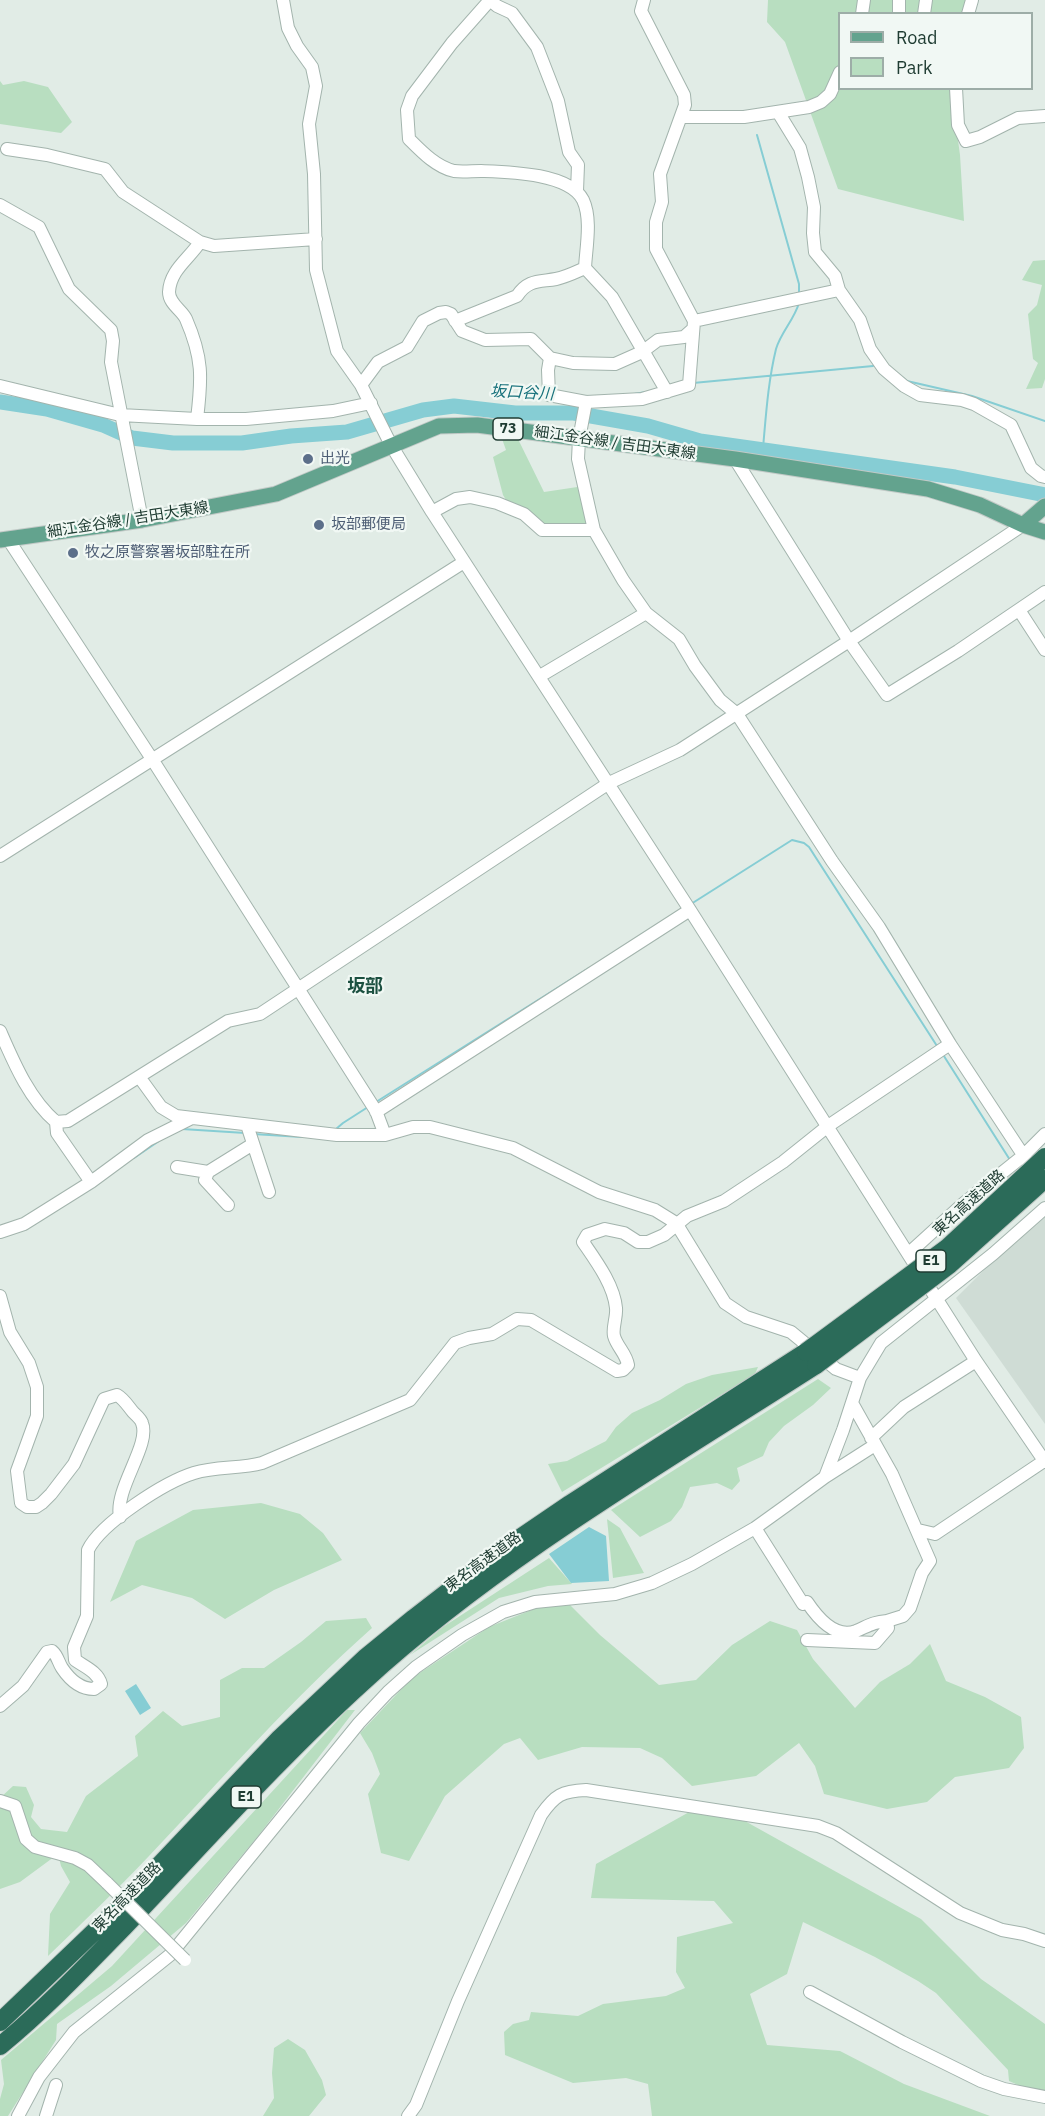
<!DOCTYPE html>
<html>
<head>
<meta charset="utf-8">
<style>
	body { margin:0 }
	#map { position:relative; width:1045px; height:2116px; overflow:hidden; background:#e1ece6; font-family:"IBM Plex Sans",sans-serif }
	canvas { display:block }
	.legend { position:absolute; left:838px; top:12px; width:195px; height:78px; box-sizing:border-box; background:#f1f8f4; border:2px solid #9dada7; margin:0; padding:8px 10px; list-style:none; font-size:18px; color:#203d33 }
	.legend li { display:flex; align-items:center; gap:12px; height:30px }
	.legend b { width:30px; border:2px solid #9dada7 }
</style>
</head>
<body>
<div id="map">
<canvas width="1045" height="2116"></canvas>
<ul class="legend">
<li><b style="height:8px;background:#63a38e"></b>Road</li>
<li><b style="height:16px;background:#b8dec0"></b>Park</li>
</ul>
</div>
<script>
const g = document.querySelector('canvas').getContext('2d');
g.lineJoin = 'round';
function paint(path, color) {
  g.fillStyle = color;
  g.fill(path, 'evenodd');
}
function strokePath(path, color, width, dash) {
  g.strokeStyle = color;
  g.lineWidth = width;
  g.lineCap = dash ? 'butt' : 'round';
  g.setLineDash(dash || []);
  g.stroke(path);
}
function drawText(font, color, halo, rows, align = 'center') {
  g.font = font + ' "IBM Plex Sans","Noto Sans JP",sans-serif';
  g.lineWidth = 4.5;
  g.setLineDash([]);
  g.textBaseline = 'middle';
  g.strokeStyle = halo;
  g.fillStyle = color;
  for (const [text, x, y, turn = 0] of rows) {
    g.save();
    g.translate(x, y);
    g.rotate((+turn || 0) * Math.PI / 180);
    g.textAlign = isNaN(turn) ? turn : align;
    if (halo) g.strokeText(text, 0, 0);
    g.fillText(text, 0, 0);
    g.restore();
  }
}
const built = new Path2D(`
	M 1045,1209 L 1045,1424 L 956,1298 Z`);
const green = new Path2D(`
	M 768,0 L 968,0 L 965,13 L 840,14 L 840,88 L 951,89 L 960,155 L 964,221 L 838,189 L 785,42 L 767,22 Z
	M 0,81 L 3,85 L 24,81 L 48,87 L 72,122 L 61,133 L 0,124 Z
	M 1045,260 L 1045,379 L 1042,388 L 1026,389 L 1038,363 L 1033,359 L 1028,314 L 1037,305 L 1042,285 L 1022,280 L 1033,261 Z
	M 501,436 L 518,439 L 544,492 L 584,486 L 592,528 L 542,530 L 511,508 L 503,495 L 493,457 L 506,450 Z
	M 758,1367 L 755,1374 L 562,1492 L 548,1464 L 567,1461 L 606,1441 L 616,1427 L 632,1413 L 660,1400 L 686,1384 L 712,1375 Z
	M 818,1379 L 831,1388 L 813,1405 L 784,1426 L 769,1442 L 763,1456 L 737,1468 L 740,1481 L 732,1490 L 717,1483 L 690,1487 L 682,1507 L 671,1521 L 640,1537 L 611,1510 Z
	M 261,1503 L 300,1514 L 323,1533 L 342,1560 L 274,1590 L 225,1619 L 192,1598 L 142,1585 L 110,1602 L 136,1541 L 193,1510 Z
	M 607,1519 L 620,1528 L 644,1573 L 613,1578 Z
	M 549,1558 L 572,1584 L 548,1586 L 499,1598 L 410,1655 L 443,1627 Z
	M 570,1605 L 600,1635 L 659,1685 L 696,1680 L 732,1645 L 770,1621 L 797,1630 L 813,1659 L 855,1708 L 880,1682 L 910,1664 L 930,1644 L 946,1681 L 985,1697 L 1021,1717 L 1024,1748 L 1009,1768 L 955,1777 L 927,1802 L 887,1809 L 824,1794 L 815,1766 L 799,1743 L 756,1776 L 692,1786 L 662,1758 L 640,1748 L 582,1747 L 538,1760 L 520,1738 L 504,1744 L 445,1796 L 409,1861 L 381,1853 L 368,1794 L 380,1774 L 372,1753 L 360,1733 L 412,1678 L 489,1627 L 539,1607 Z
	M 366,1618 L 372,1628 C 292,1699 222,1779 149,1856 C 116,1891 82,1923 48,1956 L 50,1914 L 70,1882 L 61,1866 L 58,1854 L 20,1882 L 0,1889 L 0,1798 L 13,1786 L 26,1787 L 34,1805 L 31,1817 L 41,1829 L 67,1832 L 86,1796 L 138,1756 L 135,1736 L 163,1711 L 182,1726 L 220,1717 L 220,1680 L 242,1668 L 264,1668 L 301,1642 L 326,1621 Z
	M 347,1710 L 355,1710 L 258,1836 L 186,1923 L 111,1986 L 57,2024 L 56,2040 L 8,2116 L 0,2116 L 0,2099 L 4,2084 L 1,2060 L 112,1966 Z
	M 691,1811 L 743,1820 L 921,1919 L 981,1979 L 1045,2024 L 1045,2097 L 1009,2081 L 1008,2070 L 936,1993 L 918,1981 L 875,1957 L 803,1922 L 787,1974 L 750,1994 L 767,2045 L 840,2051 L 904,2084 L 990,2116 L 652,2116 L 648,2084 L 626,2078 L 573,2083 L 505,2055 L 504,2032 L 513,2024 L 529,2020 L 531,2012 L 578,2016 L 603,2004 L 666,1996 L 685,1988 L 676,1972 L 677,1937 L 733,1923 L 714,1901 L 591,1898 L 596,1864 Z
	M 288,2039 L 305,2050 L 322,2080 L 326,2095 L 309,2116 L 263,2116 L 274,2098 L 272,2073 L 274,2048 Z`);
const water = new Path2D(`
	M 589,1527 L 606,1536 L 609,1581 L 571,1583 L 549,1554 Z
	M 136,1684 L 151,1708 L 140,1715 L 125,1691 Z`);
const stream = new Path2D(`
	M 757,135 L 799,284 L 799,294
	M 902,377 L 907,381 L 972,396 L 1045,421
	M 693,383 L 873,366
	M 634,394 L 646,392
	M 574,413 L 574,407
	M 763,448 C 766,415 768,382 776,349 C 781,332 794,320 799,303
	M 691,904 L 792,840 L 804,843 L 809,847 L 937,1046
	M 942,1053 L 1010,1160
	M 376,1102 L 589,968
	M 182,1129 L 245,1133
	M 336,1129 L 343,1123 L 368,1107
	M 253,1134 L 302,1137
	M 134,1158 L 159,1141`);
const river = new Path2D(`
	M 0,402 L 47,409 L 103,425 L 132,438 L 173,443 L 242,443 L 291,436 L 347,432 L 423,410 L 454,406 L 515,413 L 574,413 L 648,426 L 700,441 L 955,477 L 1045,495`);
const minor = new Path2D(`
	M 283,0 L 288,28 L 297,46 L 312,67 L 316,86 L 309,124 L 314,174 L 316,270 L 337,351 L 361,385 L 391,445 L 432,512 L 690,910 L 976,1361 L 1045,1462
	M 490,0 L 452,43 L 412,96 L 407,110 L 409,139 C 421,151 436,167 454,171 C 462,172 472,171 481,171 C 508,172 569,173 583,200 C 592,219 586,248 585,268 L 612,297 L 667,392
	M 490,0 L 497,6 L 512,13 L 537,47 L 558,101 L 569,152 L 578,165 L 577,191
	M 862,14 L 864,0
	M 899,14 L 899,0
	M 924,14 L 926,0
	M 968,14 L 972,0
	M 956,88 L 958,125 L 966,141 L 980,137 L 1018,118 L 1045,116
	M 778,112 L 800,148 L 808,177 L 814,207 L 813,233 L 815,252 L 835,276 L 839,290 L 860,320 L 870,349 L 884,369 L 904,386 L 920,395 L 962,400 L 974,404 L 1011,425 L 1031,468 L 1041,476 L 1045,477
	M 681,117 L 744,117 L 809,107 L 821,102 L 830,94 L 840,72
	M 7,149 L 47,155 L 105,169 L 123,192 L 200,242 L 214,246 L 316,239
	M 0,205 L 39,227 L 69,289 L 111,330 L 113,341 L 111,362 L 142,520
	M 455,321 L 517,296 C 528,279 540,282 556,279 C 566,277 576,272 585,268
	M 694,321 L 839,290
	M 550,358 L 573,363 L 615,364 L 642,352 L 658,340 L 684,337 L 693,329
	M 361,385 L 378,362 L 407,347 L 423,321 L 439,313 L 446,312 L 451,314 L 462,331 L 485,340 L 531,339 L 550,358 L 548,370 L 549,395 L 586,402 L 642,399 L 689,385 L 694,321 L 656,249 L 656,222 L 662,202 L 660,174 L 685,105 L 684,95 L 641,11 L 644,0
	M 0,386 L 120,415 L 197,419 L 246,419 L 333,411 L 371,403
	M 586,402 L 579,439 L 578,459 L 594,530 L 623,580 L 646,613 L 679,639 L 695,666 L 720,700 L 737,714 L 832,861 L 879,927 L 950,1044 L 1035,1173
	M 197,419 C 202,378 203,358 186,319 C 182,310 169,304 169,292 C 170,270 189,259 200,242
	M 735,459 L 849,641 L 887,695 L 958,651 L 1045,592
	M 432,512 L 456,499 L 470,497 L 497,503 L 524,514 L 542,530 L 594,530
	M 8,539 L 152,759 L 376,1111 L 385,1135
	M 1019,610 L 1045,650
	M 540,676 L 646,613
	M 0,856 L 464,562
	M 0,1031 C 14,1063 29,1099 56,1122 L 68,1121 L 228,1021 L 260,1014 L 609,783 L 680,750 L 849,641 L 1023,525
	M 140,1078 L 161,1107 L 176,1116 L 337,1135 L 385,1135 L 413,1127 L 430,1127 L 513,1148 L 599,1192 L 655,1210 L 676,1223 L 725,1303 L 746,1317 L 791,1332 L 836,1369 L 860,1378
	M 376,1112 L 690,910
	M 56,1122 L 57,1133 L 91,1182
	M 247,1125 L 269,1192
	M 177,1167 L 208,1172
	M 228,1205 L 205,1180 L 208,1172 L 253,1144
	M 0,1232 L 24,1224 L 40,1214 L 91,1182 L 148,1140 L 190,1119
	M 908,1254 L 963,1204 L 1023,1156 L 1045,1134
	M 0,1296 L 10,1332 L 29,1363 L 37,1387 L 37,1416 L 17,1471 L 21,1503 L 27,1507 L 36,1507 L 42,1503 L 51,1494 L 74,1464 L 104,1399 L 117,1395 C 124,1399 128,1406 133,1412 C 136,1415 141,1419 142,1423 C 151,1445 114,1489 120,1517
	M 871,1438 L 904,1407 L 976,1361
	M 825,1477 L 875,1445
	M 755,1528 L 803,1604 L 807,1602 C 817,1617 835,1639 856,1631 C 868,1626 873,1622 887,1621
	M 918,1530 L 935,1534 L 1044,1461
	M 807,1640 L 875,1643 L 888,1628 L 887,1621 L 903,1616 L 910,1608 L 922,1573 L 930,1561 L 892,1474 L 852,1403
	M 0,1706 L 23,1686 L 47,1652 L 52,1651 C 58,1656 58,1662 62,1668 C 70,1680 80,1689 94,1689 L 101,1684 C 98,1672 85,1667 75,1660 L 74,1647 L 87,1616 L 88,1550 C 101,1523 165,1482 194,1473 C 216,1466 240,1469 262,1463 L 410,1400 L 455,1343 L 469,1338 L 492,1334 L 517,1319 L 531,1320 L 617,1371 L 623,1370 L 628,1365 C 626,1353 617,1347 614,1336 C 612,1328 617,1317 616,1308 C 614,1285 596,1261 583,1242 L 587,1235 L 605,1229 L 624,1233 L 638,1242 L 648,1242 L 664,1235 L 687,1216 L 724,1201 L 783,1162 L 828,1126 L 950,1044
	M 0,1801 L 15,1806 L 26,1839 L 35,1847 L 75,1858 L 88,1865 L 107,1883
	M 810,1992 L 902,2042 L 981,2081 L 1004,2089 L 1045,2097
	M 18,2116 L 39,2077 L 74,2032 L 170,1955 L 359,1723 L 388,1692 L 416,1667 L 462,1635 L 503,1612 L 535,1602 L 615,1594 L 652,1583 L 692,1564 L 755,1528 L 787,1505 L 825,1477 L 843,1430 L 860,1378 L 881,1343 L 993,1254 L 1045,1208
	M 46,2116 L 56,2085
	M 408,2116 L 416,2105 L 458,2001 L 541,1815 C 555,1795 562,1791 586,1790 L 818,1826 L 836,1833 L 960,1913 L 1002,1930 L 1024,1934 L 1045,1941`);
const major = new Path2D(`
	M 1023,525 L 1045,506
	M 0,540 L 142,520 L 276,494 L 439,426 L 477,425 L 735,459 L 928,489 L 980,505 L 1023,525 L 1045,532`);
const highway = new Path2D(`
	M 0,2022 L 118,1909 L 280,1738 L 365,1658 L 414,1618 L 498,1553 L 570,1504 L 806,1352
	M 0,2046 C 44,2010 84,1968 124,1927 C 203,1844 279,1758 364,1681 C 500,1557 662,1464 816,1365`);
const minorBridge = new Path2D(`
	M 107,1883 L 185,1960`);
const highwayBridge = new Path2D(`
	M 806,1352 L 947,1248 L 1045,1157
	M 816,1365 L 949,1265 L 1045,1179`);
const markers = [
	[308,459,6,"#5c6f8a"],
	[319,525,6,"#5c6f8a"],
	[73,553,6,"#5c6f8a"]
];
const shields = [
	[508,429,30],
	[931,1261,30],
	[246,1797,30]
];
const shieldNames = [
	["73",508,429],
	["E1",931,1261],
	["E1",246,1797]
];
const streetNames = [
	["細江金谷線 / 吉田大東線",615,443,8],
	["細江金谷線 / 吉田大東線",128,520,-9],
	["東名高速道路",969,1203,-42],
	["東名高速道路",483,1562,-36],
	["東名高速道路",127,1897,-46]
];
const serviceNames = [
	["出光",320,459],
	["坂部郵便局",331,525],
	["牧之原警察署坂部駐在所",85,553]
];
const waterNames = [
	["坂口谷川",522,393,3]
];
const quarterNames = [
	["坂部",365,987]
];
paint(built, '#cfdcd5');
paint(green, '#b8dec0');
paint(water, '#86cdd4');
strokePath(stream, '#86cdd4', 2);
strokePath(river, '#86cdd4', 15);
strokePath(minor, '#a3b4ad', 14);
strokePath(major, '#c1c9c6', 17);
strokePath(highway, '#c1c9c6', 20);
strokePath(minor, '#fff', 12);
strokePath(major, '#63a38e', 15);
strokePath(highway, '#2b6b59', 18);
strokePath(minorBridge, '#a3b4ad', 14, []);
strokePath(highwayBridge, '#c1c9c6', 20, []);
strokePath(minorBridge, '#fff', 12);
strokePath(highwayBridge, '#2b6b59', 18);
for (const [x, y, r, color] of markers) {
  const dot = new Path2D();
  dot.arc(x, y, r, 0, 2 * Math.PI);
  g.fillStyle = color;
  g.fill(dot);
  strokePath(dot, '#f1f8f4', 2);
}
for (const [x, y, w] of shields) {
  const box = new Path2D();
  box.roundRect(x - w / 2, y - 11, w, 22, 4.5);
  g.fillStyle = '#f1f8f4';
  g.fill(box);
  strokePath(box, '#203d33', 1.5);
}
drawText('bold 14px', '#203d33', null, shieldNames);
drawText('15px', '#203d33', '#f1f8f4', streetNames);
drawText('15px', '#4e5e75', '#f1f8f4', serviceNames, 'left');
drawText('italic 16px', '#18727c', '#f1f8f4', waterNames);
drawText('bold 18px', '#1b5040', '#f1f8f4', quarterNames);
</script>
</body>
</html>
